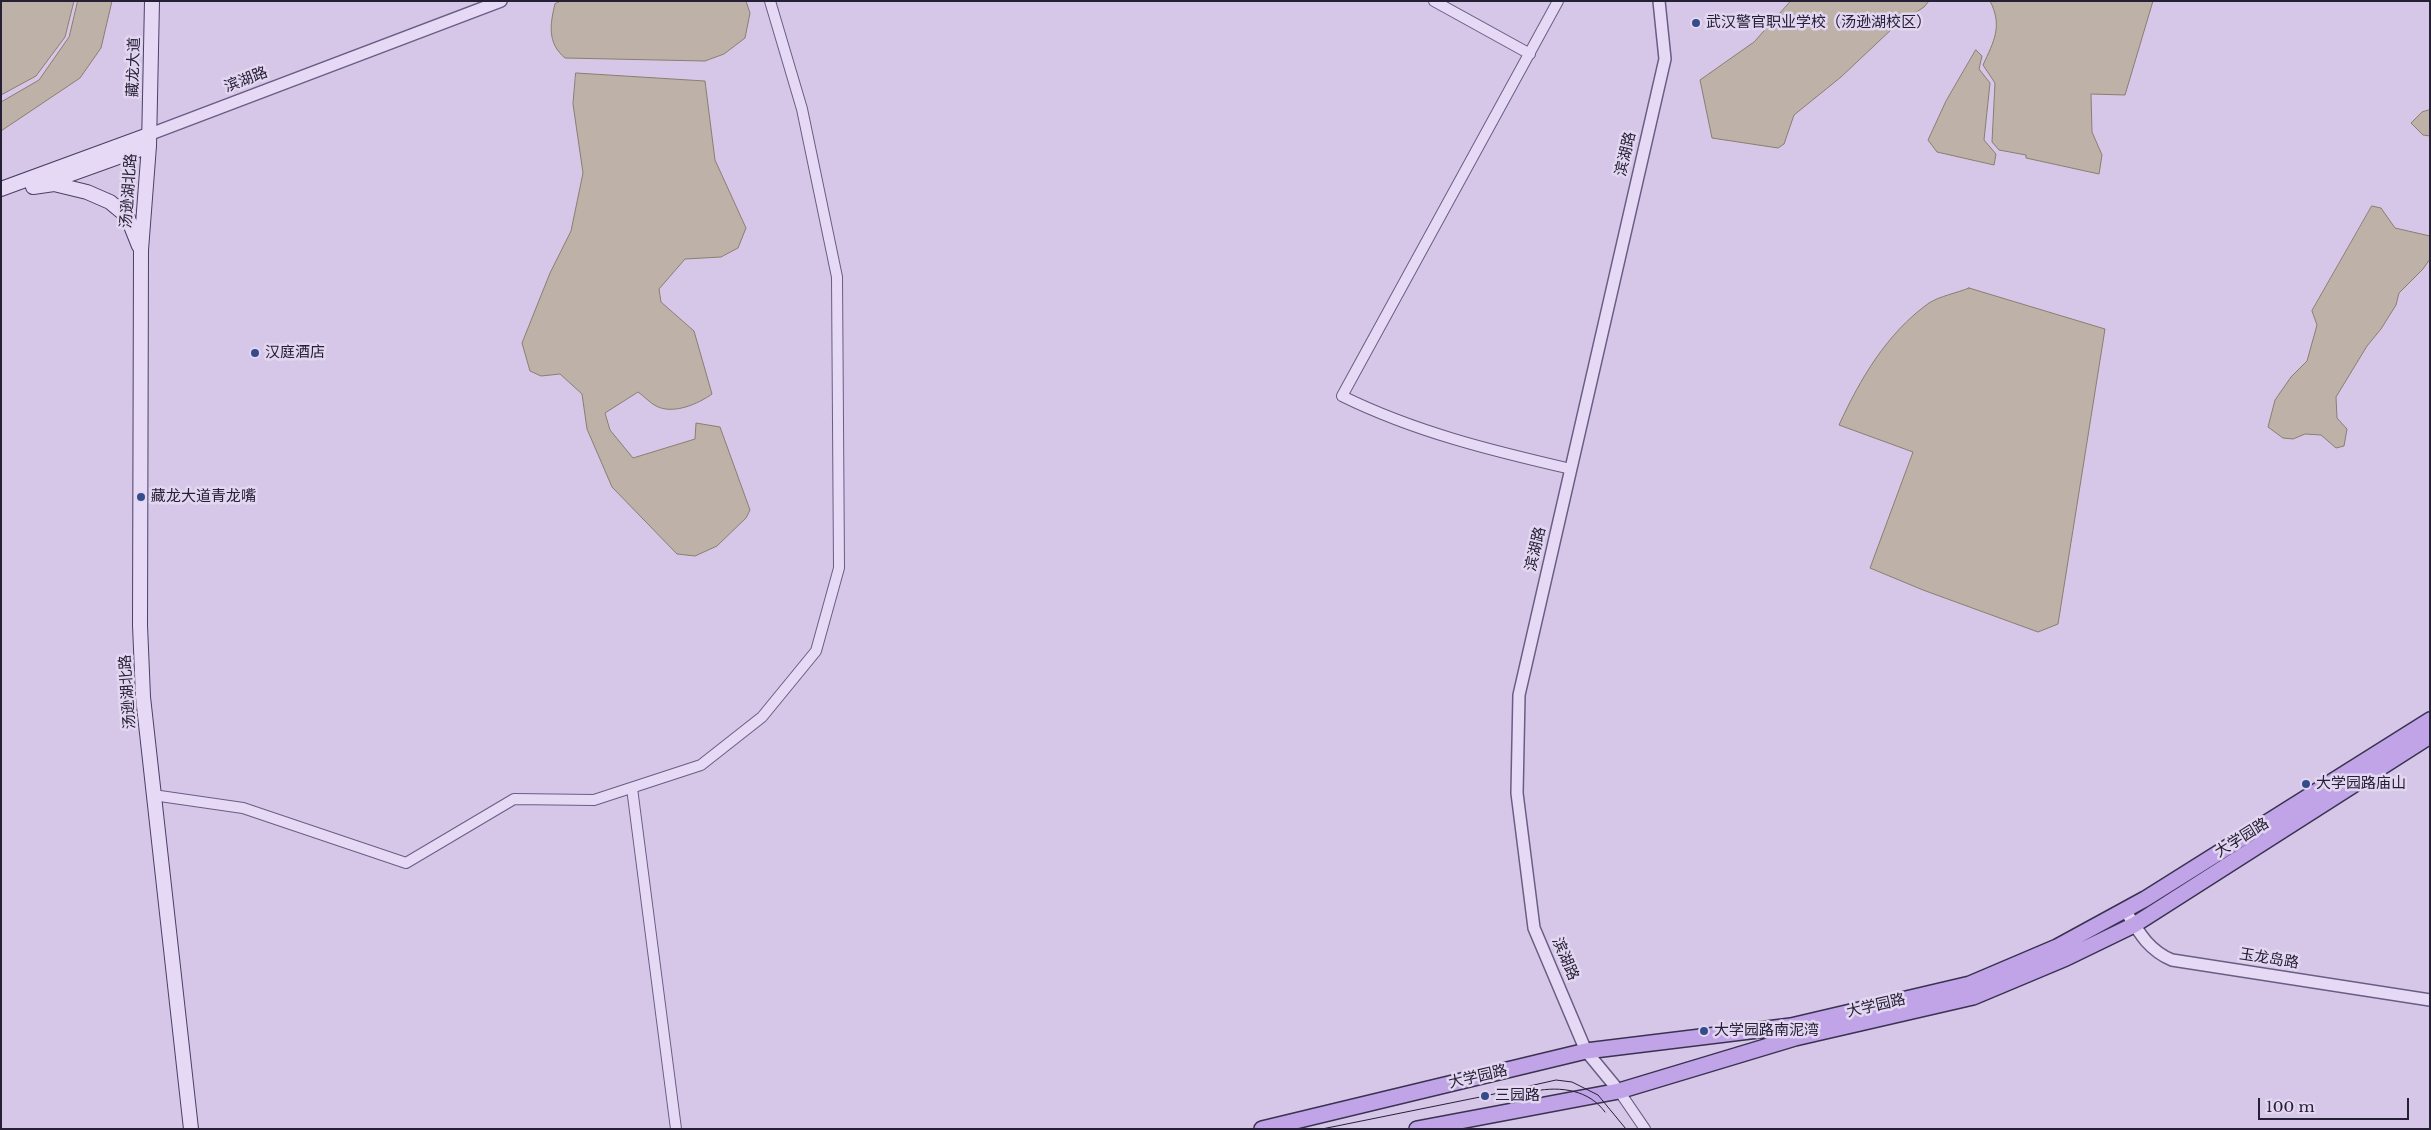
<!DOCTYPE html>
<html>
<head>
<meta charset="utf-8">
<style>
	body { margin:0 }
	#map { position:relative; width:2431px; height:1130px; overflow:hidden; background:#d6c7e9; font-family:"Libre Baskerville",serif }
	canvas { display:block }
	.frame { position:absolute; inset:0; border:2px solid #252035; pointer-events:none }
	.scale { position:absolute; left:2258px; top:1098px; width:151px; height:22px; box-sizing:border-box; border:2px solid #252035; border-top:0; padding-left:6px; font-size:15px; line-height:18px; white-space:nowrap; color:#252035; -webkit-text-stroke:4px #e2d6f1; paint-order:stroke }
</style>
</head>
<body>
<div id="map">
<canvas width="2431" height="1130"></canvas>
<div class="frame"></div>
<div class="scale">100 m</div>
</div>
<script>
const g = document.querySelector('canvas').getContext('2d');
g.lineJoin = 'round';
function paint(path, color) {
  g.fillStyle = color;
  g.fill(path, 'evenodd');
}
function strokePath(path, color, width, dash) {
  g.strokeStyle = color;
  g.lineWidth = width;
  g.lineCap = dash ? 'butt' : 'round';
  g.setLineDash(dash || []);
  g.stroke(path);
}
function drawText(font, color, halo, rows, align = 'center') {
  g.font = font + ' "Libre Baskerville","Noto Sans SC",serif';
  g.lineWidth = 5;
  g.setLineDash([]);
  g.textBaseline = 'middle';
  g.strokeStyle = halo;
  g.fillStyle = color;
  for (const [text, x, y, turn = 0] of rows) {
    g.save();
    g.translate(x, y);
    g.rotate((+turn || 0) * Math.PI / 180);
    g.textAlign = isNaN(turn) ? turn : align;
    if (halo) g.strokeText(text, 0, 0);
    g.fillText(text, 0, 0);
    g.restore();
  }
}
const water = new Path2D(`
	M 1,1 L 74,1 L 65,37 L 36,76 L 1,95 Z
	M 78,1 L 112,1 L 101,48 L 80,78 L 1,131 L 1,102 L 39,80 L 69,37 Z
	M 561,1 L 746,1 L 750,13 L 745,38 L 724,54 L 705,61 L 565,58 C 547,43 550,24 555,4 Z
	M 1791,1 L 1929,1 L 1924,7 L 1894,27 L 1841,77 L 1794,115 L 1784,144 L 1778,148 L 1712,138 L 1700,80 L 1754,42 Z
	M 1990,1 L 2153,1 L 2125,95 L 2091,94 L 2092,132 L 2102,155 L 2099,174 L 2026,158 L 2026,155 L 1999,150 L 1992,142 L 1995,83 L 1983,65 C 1994,41 2003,26 1990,1 Z
	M 1976,50 L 1982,56 L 1979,69 L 1990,83 L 1984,140 L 1996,154 L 1994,165 L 1937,152 L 1928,140 L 1946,101 Z
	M 576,73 L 705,81 L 715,160 L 746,228 L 738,248 L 721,257 L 685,259 L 659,289 L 661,302 L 694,331 L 712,394 C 698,404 673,415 656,406 C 650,403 644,396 638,392 L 605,413 L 610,430 L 633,458 L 695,439 L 696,423 L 720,427 L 750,510 L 746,518 L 717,546 L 695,556 L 677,554 L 612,487 L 587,429 L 582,394 L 560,374 L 541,376 L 530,371 L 522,343 L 550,273 L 571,231 L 583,173 L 573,104 Z
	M 2430,110 L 2430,136 L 2423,135 L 2411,123 L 2422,112 Z
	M 2372,206 L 2381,208 L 2395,228 L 2430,236 L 2430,259 L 2423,269 L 2399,293 L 2396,305 L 2381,329 L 2367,346 L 2336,397 L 2337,418 L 2347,429 L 2344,446 L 2336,448 L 2321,435 L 2305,434 L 2293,439 L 2283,438 L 2268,427 L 2275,400 L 2291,377 L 2307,361 L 2317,325 L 2312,311 Z
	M 1969,288 L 2105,329 L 2058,624 L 2038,632 L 1923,590 L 1870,568 L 1913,452 L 1839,425 C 1860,379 1887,333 1929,303 C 1940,296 1957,293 1969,288 Z`);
const minor = new Path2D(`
	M 1434,1 L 1530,54
	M 1558,1 L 1342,396 C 1415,432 1493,451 1571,469
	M 632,788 L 676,1129
	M 153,795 L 243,808 L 406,863 L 514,799 L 594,800 L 701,765 L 762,717 L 816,651 L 839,568 L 837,277 L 802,109 L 770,1
	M 1619,1091 L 1645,1129`);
const tertiary = new Path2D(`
	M 148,135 L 501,1
	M 2125,910 C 2138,931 2148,950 2172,960 L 2430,1000
	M 1619,1091 L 1586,1051 L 1534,928 L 1517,793 L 1519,695 L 1665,59 L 1659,1`);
const secondary = new Path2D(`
	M 152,1 L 149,146 L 141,250 L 140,625 L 143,697 L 191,1129
	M 49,182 L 149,146
	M 33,187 L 54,184 L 87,192 L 110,202 L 127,216 L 139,246
	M 1,189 L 148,135`);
const primary = new Path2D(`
	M 1262,1129 L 1586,1051 L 1791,1026 L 1970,984 L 2057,947 L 2145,899 L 2430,720
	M 1417,1129 L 1619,1091 L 1795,1038 L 1973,997 L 2066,958 L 2134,925 L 2430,736`);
const tram = new Path2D(`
	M 1535,1091 C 1561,1086 1589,1090 1605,1112
	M 1322,1129 L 1485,1096 L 1556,1080 L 1572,1082 L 1598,1095 L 1626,1129`);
const markers = [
	[1696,23,5,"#354c8b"],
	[255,353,5,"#354c8b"],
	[141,497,5,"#354c8b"],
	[2306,784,5,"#354c8b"],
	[1704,1031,5,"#354c8b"],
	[1485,1096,5,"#354c8b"]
];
const poiNames = [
	["武汉警官职业学校（汤逊湖校区）",1706,23],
	["汉庭酒店",265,353],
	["藏龙大道青龙嘴",151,497],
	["大学园路庙山",2316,784],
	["大学园路南泥湾",1714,1031],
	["三园路",1495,1096]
];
const streetNames = [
	["藏龙大道",134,67,-88],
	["滨湖路",246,80,-21],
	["滨湖路",1626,154,-77],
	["汤逊湖北路",129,191,-86],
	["滨湖路",1536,549,-77],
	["汤逊湖北路",128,692,-94],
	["大学园路",2242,838,-32],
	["滨湖路",1565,959,67],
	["玉龙岛路",2269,959,9],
	["大学园路",1876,1006,-13],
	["大学园路",1478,1077,-13]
];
paint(water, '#bdb1a8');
strokePath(water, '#8b7d6f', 1);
strokePath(minor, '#685e83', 12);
strokePath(tertiary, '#685e83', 14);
strokePath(secondary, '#4a4165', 16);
strokePath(primary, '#393251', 18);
strokePath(minor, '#e6d9f5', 10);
strokePath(tertiary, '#e6d9f5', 11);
strokePath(secondary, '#e6d9f5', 14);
strokePath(primary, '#c1a3e8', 15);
strokePath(tram, '#252035', 1);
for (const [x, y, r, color] of markers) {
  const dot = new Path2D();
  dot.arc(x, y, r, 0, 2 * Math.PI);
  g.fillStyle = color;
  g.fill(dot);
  strokePath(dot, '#e2d6f1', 2);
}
drawText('15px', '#252035', '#e2d6f1', poiNames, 'left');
drawText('15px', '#252035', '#e2d6f1', streetNames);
</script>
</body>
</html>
